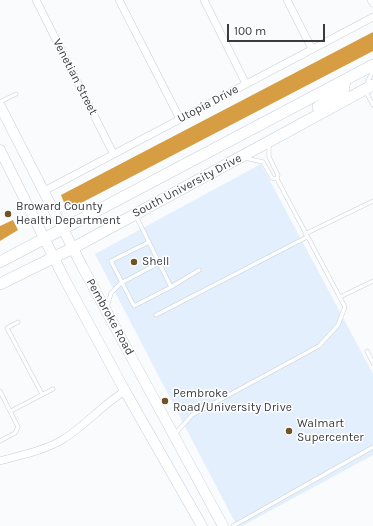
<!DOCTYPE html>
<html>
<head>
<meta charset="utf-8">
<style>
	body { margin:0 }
	#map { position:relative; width:373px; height:526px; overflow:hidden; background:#f9fbfd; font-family:Karla,sans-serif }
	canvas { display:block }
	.scale { position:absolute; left:227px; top:24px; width:98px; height:18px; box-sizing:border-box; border:2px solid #383c41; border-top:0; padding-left:5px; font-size:12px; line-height:14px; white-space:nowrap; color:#383c41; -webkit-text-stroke:3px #fff; paint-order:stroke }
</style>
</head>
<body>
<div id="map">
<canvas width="373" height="526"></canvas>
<div class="scale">100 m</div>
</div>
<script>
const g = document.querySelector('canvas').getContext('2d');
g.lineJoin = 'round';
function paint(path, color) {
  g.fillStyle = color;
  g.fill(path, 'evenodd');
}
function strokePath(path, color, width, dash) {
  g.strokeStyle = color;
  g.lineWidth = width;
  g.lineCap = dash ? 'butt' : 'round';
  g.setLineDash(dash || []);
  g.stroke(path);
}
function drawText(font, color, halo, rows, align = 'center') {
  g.font = font + ' Karla,sans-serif';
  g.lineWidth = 3;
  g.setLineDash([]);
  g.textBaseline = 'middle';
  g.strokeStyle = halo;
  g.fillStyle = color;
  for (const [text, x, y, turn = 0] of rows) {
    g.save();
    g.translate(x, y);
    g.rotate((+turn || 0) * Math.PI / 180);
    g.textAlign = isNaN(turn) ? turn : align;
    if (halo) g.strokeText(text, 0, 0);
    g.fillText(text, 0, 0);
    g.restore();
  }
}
const built = new Path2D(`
	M 261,164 L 373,374 L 373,455 L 242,526 L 237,526 L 95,254 Z`);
const water = new Path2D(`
	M 373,32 L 373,51 L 83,202 L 71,206 L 65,205 L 61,195 Z
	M 13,220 L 18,230 L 0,241 L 0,226 Z`);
const lane = new Path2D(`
	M 366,86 L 373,70
	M 366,92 L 373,105
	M 0,102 L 16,94
	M 245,158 L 263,162 L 272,178 L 277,179
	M 136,216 L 171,287 L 134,306 L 111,261 L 149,242
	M 305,234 L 373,201
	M 171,287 L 199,270
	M 340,297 L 373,281
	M 107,308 L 111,293 L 121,283 L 159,263
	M 156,315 L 307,237
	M 18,322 L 7,328 L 42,394
	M 367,351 L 373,363
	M 0,391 L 18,427 L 15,433 L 0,441
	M 11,411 L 53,389
	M 175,434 L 192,415 L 319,346 L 338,325 L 345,307 L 277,179 L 278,175 L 269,157 L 269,145
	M 233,526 L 373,447`);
const street = new Path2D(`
	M 36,0 L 113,153
	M 119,0 L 180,119
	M 204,0 L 246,84
	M 287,0 L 312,49
	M 371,0 L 373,3
	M 44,191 L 373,17
	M 0,461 C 21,455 43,451 62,440 C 85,426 102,405 125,391`);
const secondary = new Path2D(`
	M 0,106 L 83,268 L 223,526
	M 0,150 L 64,278 L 125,391 L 202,526`);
const primary = new Path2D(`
	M 318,107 L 343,92 L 345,80
	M 0,262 L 373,65
	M 0,284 L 73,248 L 373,85`);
const markers = [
	[8,214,4,"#705327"],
	[134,262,4,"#705327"],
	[165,401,4,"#705327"],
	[289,431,4,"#705327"]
];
const streetNames = [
	["Venetian Street",75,77,63],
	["Utopia Drive",208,104,-28],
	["South University Drive",187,186,-28],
	["Pembroke Road",110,317,61]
];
const poiNames = [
	["Broward County",16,207],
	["Health Department",16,221],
	["Shell",142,262],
	["Pembroke",173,394],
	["Road/University Drive",173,408],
	["Walmart",297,424],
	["Supercenter",297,438]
];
paint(built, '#e3effd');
paint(water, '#d79d42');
strokePath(lane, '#c5cfd9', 4.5);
strokePath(street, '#c5cfd9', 8);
strokePath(secondary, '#c5cfd9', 11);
strokePath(primary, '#c5cfd9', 12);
strokePath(lane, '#fff', 3.5);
strokePath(street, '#fff', 7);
strokePath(secondary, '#fff', 10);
strokePath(primary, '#fff', 11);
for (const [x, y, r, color] of markers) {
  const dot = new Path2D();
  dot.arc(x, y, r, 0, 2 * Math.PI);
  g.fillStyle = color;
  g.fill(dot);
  strokePath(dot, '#fff', 1.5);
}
drawText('12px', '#383c41', '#fff', streetNames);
drawText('12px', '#383c41', '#fff', poiNames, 'left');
</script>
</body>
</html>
